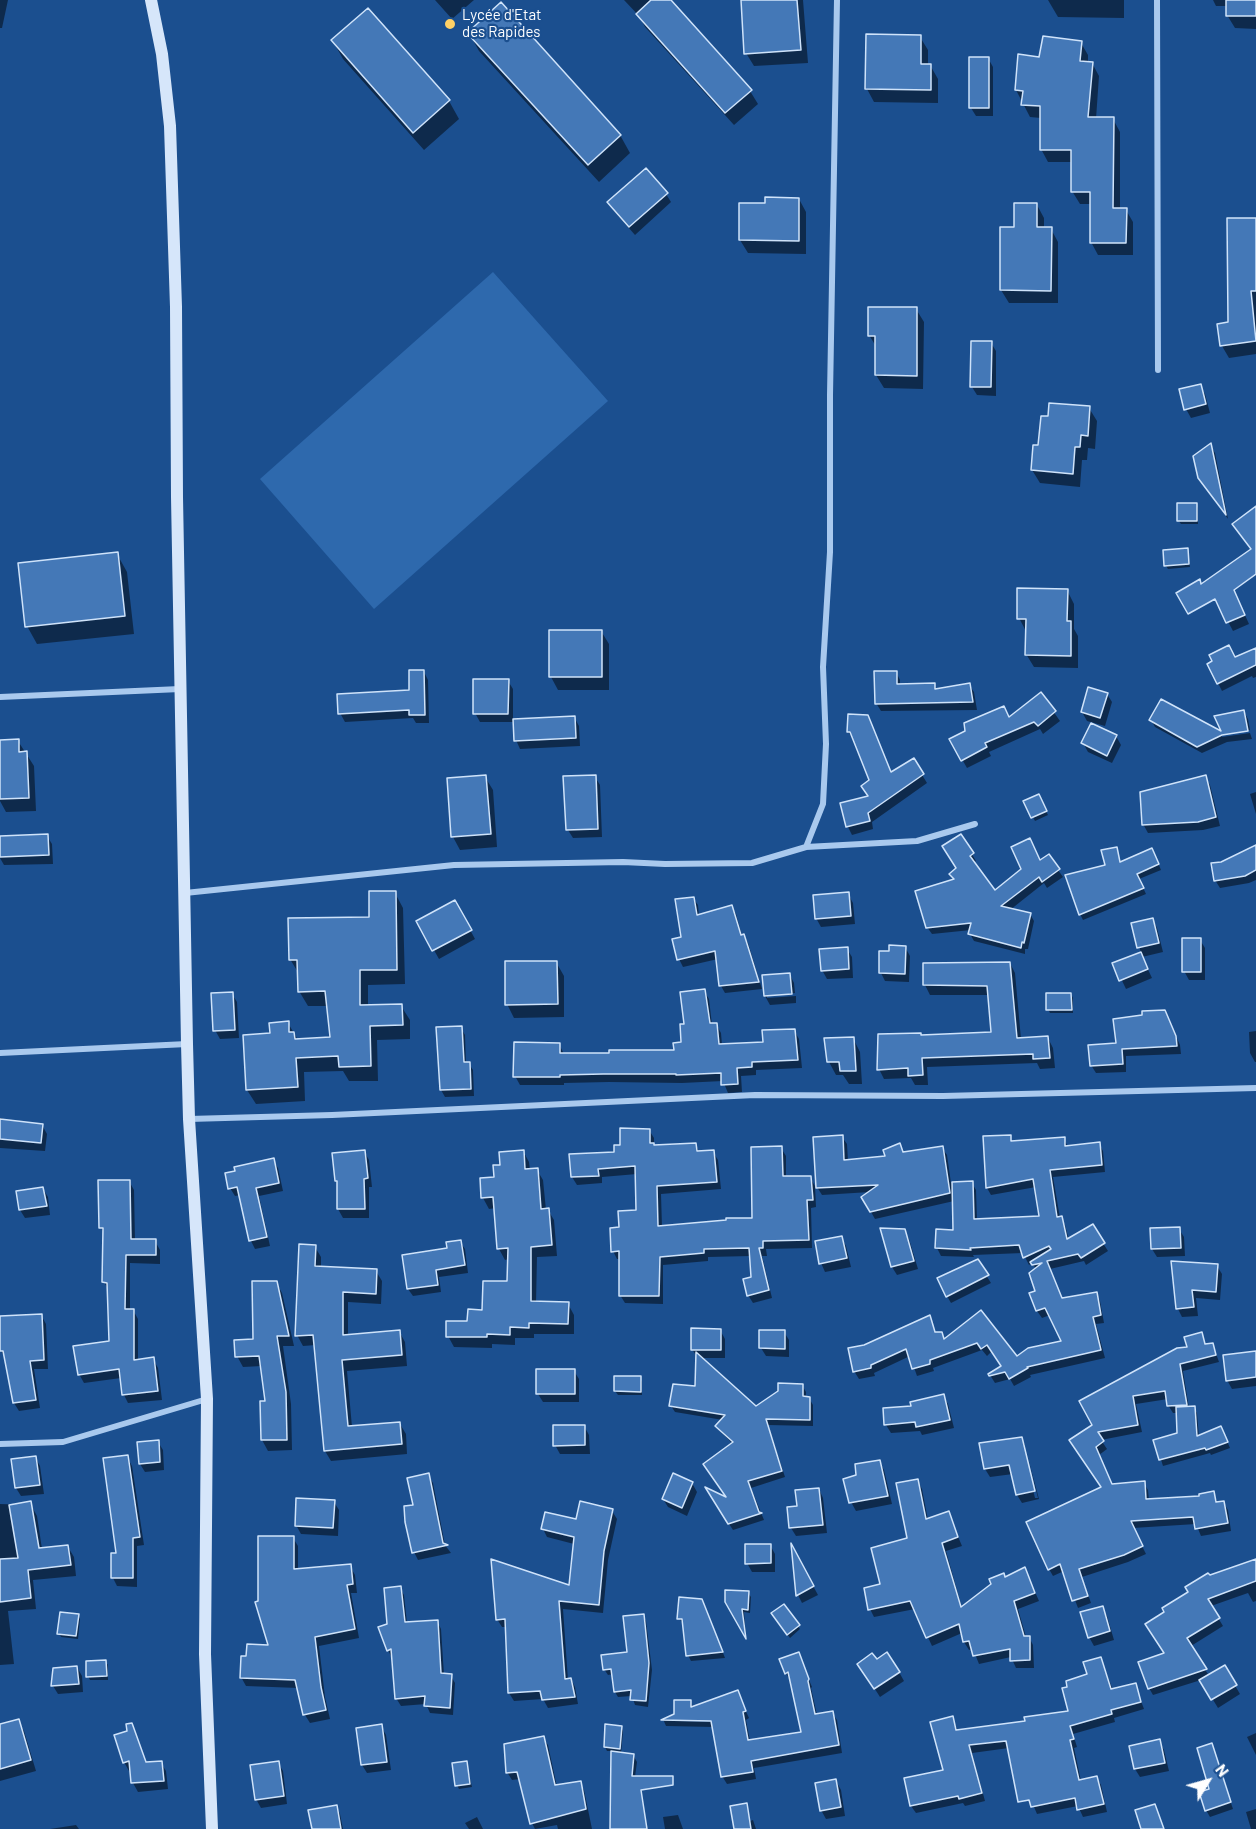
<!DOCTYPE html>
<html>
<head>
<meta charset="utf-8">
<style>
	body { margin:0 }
	#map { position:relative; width:1256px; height:1829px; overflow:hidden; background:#1b4f8f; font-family:Barlow,sans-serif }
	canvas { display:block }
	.north { position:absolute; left:1178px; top:1751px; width:60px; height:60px; -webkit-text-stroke:4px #1b4f8f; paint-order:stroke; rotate:53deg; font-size:16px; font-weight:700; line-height:24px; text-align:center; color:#fff }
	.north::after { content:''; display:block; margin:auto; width:21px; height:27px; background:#fff; clip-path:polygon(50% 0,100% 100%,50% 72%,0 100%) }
</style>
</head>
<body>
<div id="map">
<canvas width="1256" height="1829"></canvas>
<div class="north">N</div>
</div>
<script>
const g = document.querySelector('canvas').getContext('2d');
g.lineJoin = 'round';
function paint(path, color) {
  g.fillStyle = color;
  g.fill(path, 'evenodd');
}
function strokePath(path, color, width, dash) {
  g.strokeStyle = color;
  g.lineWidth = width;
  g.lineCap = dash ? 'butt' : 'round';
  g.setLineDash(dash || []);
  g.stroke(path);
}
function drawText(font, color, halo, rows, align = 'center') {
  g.font = font + ' Barlow,sans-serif';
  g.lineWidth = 4.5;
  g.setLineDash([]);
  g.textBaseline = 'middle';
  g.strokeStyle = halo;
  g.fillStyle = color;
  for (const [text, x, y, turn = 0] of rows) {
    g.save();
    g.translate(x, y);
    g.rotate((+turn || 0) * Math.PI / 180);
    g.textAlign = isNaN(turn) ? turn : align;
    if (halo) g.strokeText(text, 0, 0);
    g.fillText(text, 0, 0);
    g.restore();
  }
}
const green = new Path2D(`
	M 493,272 L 608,401 L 374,609 L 260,479 Z`);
const shadow = new Path2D(`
	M 0,0 L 8,0 L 2,28 L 0,28 Z
	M 435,0 L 474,0 L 452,19 Z
	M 624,0 L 669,0 L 750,91 L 758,104 L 734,125 L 645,27 L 640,17 Z
	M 742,0 L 803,0 L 808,63 L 754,66 L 746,53 Z
	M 1048,0 L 1124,0 L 1124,18 L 1058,17 Z
	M 1213,0 L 1256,0 L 1256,29 L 1235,28 L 1227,15 L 1227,6 L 1216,6 Z
	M 368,10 L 449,101 L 459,119 L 424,150 L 343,59 L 333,41 Z
	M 469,33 L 620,135 L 630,153 L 599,182 L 479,51 Z
	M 920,37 L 928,50 L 928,65 L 930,65 L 938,79 L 938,103 L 874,102 L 867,89 Z
	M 1081,43 L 1088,55 L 1088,63 L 1092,63 L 1099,76 L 1096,119 L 1113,119 L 1120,132 L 1120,210 L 1126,210 L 1133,222 L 1133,255 L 1098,255 L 1091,242 L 1091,204 L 1080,204 L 1072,191 L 1073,162 L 1048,162 L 1041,149 L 1041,118 L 1030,117 L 1016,90 L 1040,59 Z
	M 988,58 L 993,67 L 993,116 L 976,116 L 971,108 Z
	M 666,194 L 671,202 L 635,235 L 614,211 L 609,203 Z
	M 799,199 L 806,212 L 806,254 L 748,253 L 740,240 L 766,205 Z
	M 1037,205 L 1044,218 L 1044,228 L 1051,229 L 1058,242 L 1058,303 L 1009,303 L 1001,290 L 1015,228 Z
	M 1256,219 L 1256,354 L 1229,358 L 1222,346 L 1219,325 L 1230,324 Z
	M 916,309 L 924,322 L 923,389 L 884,388 L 876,375 L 877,348 L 869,335 Z
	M 991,343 L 996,351 L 996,396 L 977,395 L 972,387 Z
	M 1200,386 L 1205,394 L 1210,413 L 1191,418 L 1186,409 Z
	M 1089,408 L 1097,421 L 1095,449 L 1088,448 L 1087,460 L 1082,460 L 1080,487 L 1040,483 L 1032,470 L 1039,447 Z
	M 1210,445 L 1215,453 L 1228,519 L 1199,477 Z
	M 1196,505 L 1198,508 L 1198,524 L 1181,524 L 1178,520 Z
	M 1187,549 L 1190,567 L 1168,569 L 1166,566 Z
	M 117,554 L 127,572 L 134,634 L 37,644 L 27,626 Z
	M 1067,590 L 1074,604 L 1074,629 L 1078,636 L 1078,668 L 1034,667 L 1026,654 L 1027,633 L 1019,618 Z
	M 1240,604 L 1249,624 L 1233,631 L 1220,606 Z
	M 601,631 L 609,644 L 609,690 L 558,690 L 551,677 Z
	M 1256,652 L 1256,677 L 1253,678 L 1252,676 L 1222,691 L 1209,665 Z
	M 424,672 L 428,680 L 429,723 L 416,723 L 413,718 L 345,722 L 340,713 L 411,692 Z
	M 896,672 L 900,680 L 900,686 L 934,685 L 937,690 L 969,685 L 974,692 L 977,710 L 881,711 L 876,703 Z
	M 508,681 L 513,689 L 513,720 L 574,717 L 579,726 L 580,746 L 520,749 L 516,740 L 515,722 L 480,722 L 475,713 Z
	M 1041,694 L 1060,721 L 1043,734 L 1040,729 L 989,752 L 991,756 L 967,768 L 951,740 L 1009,718 Z
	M 1107,694 L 1112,702 L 1105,726 L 1087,721 L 1082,712 Z
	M 1244,712 L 1248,719 L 1250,730 L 1223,734 Z
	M 867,716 L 891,773 L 913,760 L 927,783 L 872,822 L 873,829 L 852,835 L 848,827 L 842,804 L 870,797 L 871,781 L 855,740 L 848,732 Z
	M 1151,720 L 1222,734 L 1222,737 L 1250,733 L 1252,739 L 1227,742 L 1202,753 L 1155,727 Z
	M 1116,736 L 1121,745 L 1112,763 L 1088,752 L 1083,743 Z
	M 0,741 L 18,741 L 34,766 L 36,811 L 6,812 L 0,801 Z
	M 485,777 L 493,790 L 497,847 L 460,850 L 453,837 Z
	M 595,777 L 600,785 L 602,837 L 573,838 L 568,830 Z
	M 1205,777 L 1210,785 L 1220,826 L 1203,830 L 1148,833 L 1143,824 Z
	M 1256,792 L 1256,814 L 1250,794 Z
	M 1038,796 L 1048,815 L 1035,821 L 1025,802 Z
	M 47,836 L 52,844 L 53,864 L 4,865 L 0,858 L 0,837 Z
	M 961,836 L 976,861 L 973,863 L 994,892 L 1048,856 L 1063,877 L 1047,888 L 1044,883 L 1010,910 L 1030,914 L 1034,921 L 1028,949 L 1025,949 L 1025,954 L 974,941 L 970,934 L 971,930 L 932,934 L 927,927 L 955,880 Z
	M 1256,846 L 1256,880 L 1249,883 L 1220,888 L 1215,880 L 1222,863 Z
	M 1116,848 L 1121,863 L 1155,856 L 1161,870 L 1139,879 L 1146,894 L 1083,920 L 1080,914 Z
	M 395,893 L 403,908 L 405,984 L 368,985 L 368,1006 L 401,1006 L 410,1020 L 410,1039 L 377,1040 L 378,1081 L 349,1081 L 343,1071 L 304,1072 L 305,1101 L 256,1104 L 247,1090 L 272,1035 L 288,1023 L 298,1040 L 332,1038 L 328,1006 L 308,1006 L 299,991 L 299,974 L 290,959 L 371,918 Z
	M 848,894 L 853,903 L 855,924 L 821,927 L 816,918 Z
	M 693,898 L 698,905 L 699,916 L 732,907 L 736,914 L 742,936 L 744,936 L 748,943 L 762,989 L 725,993 L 721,986 L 718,959 L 683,967 L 679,959 Z
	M 455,902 L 475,939 L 439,959 L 418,922 Z
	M 1153,920 L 1157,928 L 1163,952 L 1142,957 L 1152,978 L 1126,989 L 1114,964 L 1141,953 L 1133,924 Z
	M 1200,940 L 1205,948 L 1205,980 L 1189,980 L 1184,971 Z
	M 905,947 L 910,956 L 909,982 L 885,981 L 881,973 L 890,953 Z
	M 847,949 L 852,957 L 853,978 L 827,979 L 822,970 Z
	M 556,962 L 564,976 L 564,1017 L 514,1018 L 507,1004 Z
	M 1010,963 L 1015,973 L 1021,1039 L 1048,1038 L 1053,1048 L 1055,1068 L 1040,1069 L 1037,1063 L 927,1067 L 928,1085 L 915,1085 L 911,1078 L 884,1079 L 879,1069 L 922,1037 L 993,1034 L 989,995 L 930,995 L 925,985 L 924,964 Z
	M 790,975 L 794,983 L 795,993 L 767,995 L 767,998 L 796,996 L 796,1003 L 770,1005 L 765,996 L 764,976 Z
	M 704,991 L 709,999 L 712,1025 L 716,1024 L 721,1033 L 722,1045 L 764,1043 L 794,1030 L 799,1039 L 802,1068 L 756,1070 L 756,1075 L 741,1076 L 742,1092 L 728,1093 L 723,1081 L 682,1083 L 609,1082 L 564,1083 L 564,1085 L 520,1085 L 515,1076 L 559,1044 L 564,1054 L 675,1052 L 683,1043 L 686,1025 Z
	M 232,994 L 237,1002 L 239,1038 L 220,1039 L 215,1030 Z
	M 1071,994 L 1073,998 L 1073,1013 L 1050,1013 L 1048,1009 Z
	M 1165,1011 L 1180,1045 L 1181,1054 L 1126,1056 L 1126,1072 L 1096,1073 L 1091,1065 Z
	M 461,1028 L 465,1035 L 466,1064 L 469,1064 L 473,1070 L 474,1096 L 445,1097 L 441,1090 Z
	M 1256,1031 L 1256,1062 L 1255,1062 L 1250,1053 L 1249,1032 Z
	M 853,1038 L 860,1052 L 862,1084 L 849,1084 L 843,1075 L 836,1075 L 829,1062 Z
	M 0,1118 L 2,1118 L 4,1121 L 42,1125 L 47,1134 L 45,1151 L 0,1148 Z
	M 649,1130 L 654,1138 L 654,1145 L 695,1144 L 700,1153 L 713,1152 L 718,1160 L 721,1189 L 661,1194 L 662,1227 L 754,1220 L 781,1148 L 786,1156 L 786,1178 L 810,1178 L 815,1186 L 816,1207 L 811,1208 L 812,1248 L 766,1249 L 767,1256 L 762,1256 L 772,1298 L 753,1303 L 748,1295 L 752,1278 L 751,1256 L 708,1257 L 708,1261 L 663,1265 L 663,1304 L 625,1303 L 620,1295 L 620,1259 L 617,1259 L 613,1251 L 621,1228 L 638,1211 L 637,1174 L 602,1177 L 602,1183 L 577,1185 L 572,1177 L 615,1153 L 621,1146 Z
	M 842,1137 L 847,1144 L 848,1161 L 887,1157 L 900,1145 L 904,1154 L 942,1148 L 947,1155 L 951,1183 L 972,1183 L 976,1190 L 977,1220 L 1041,1217 L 1036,1187 L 991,1195 L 987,1188 L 1010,1137 L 1013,1143 L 1064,1139 L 1068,1147 L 1099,1144 L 1103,1151 L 1105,1172 L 1053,1177 L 1060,1218 L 1065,1225 L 1069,1240 L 1092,1226 L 1108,1251 L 1086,1265 L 1084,1261 L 1050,1269 L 1062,1300 L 1096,1293 L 1100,1301 L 1104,1323 L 1096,1324 L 1105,1358 L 1030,1375 L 1031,1377 L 1014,1386 L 1010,1379 L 995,1383 L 990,1375 L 1002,1367 L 992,1351 L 987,1356 L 982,1350 L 933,1368 L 934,1371 L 917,1376 L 910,1356 L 874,1373 L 875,1376 L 859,1379 L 854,1371 L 864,1346 L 929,1317 L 936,1334 L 942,1333 L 945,1339 L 981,1312 L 1016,1358 L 1063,1342 L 1050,1315 L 1042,1318 L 1037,1311 L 1031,1294 L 1037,1291 L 1036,1269 L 1032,1263 L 1029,1265 L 1023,1253 L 973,1255 L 974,1257 L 941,1256 L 937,1248 L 937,1231 L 955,1231 L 954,1201 L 875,1219 L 863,1198 L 870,1192 L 822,1195 L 817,1187 Z
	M 364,1151 L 369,1160 L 372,1187 L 369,1187 L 369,1218 L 343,1218 L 338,1209 L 338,1184 L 336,1181 Z
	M 523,1151 L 529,1162 L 530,1170 L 537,1170 L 543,1180 L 546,1210 L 548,1210 L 554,1220 L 557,1256 L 537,1257 L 536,1303 L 568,1304 L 574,1315 L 574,1334 L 534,1334 L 534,1338 L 515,1338 L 515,1345 L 492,1344 L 492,1348 L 454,1347 L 448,1336 L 484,1311 L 508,1282 L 509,1259 L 505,1260 L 499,1249 L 496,1208 L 489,1209 L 483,1198 L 502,1166 Z
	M 273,1160 L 278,1168 L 283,1191 L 259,1196 L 270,1246 L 255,1249 L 251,1241 L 240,1195 L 235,1196 L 230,1188 Z
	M 129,1181 L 134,1190 L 135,1241 L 155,1241 L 160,1250 L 160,1264 L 130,1263 L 130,1310 L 133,1310 L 138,1319 L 138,1361 L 153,1359 L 158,1368 L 162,1400 L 128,1403 L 124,1395 L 121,1378 L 84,1383 L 79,1374 L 110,1342 L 109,1291 L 104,1282 L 104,1234 L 101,1227 Z
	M 43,1189 L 48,1197 L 50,1215 L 25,1218 L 20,1210 L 18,1192 Z
	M 1179,1229 L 1184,1237 L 1185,1256 L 1157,1257 L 1152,1249 Z
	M 882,1230 L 904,1230 L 909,1239 L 918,1269 L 897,1275 L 892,1267 Z
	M 841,1237 L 846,1246 L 851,1267 L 825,1272 L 821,1263 Z
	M 460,1242 L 465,1249 L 468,1273 L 439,1277 L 441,1292 L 413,1296 L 408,1289 L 403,1256 L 448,1250 Z
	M 315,1247 L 321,1257 L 321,1268 L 376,1271 L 382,1281 L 381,1304 L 348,1302 L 348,1336 L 399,1331 L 405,1342 L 407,1366 L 347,1371 L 352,1427 L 400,1424 L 406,1434 L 407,1454 L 331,1461 L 325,1451 L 316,1345 L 303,1346 L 297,1335 Z
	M 977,1261 L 991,1283 L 951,1303 L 947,1296 Z
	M 1172,1263 L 1217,1266 L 1222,1274 L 1220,1300 L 1196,1298 L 1198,1316 L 1182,1317 L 1178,1309 Z
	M 276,1282 L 282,1293 L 294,1346 L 283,1346 L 291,1404 L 292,1450 L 268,1451 L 262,1440 L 267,1402 L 262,1366 L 243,1367 L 237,1356 L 255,1341 Z
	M 41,1315 L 46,1324 L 48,1369 L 34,1369 L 40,1408 L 19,1411 L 14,1403 L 6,1360 L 1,1351 L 0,1317 Z
	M 720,1330 L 725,1339 L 725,1358 L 700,1358 L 756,1408 L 802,1385 L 806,1392 L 806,1398 L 809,1398 L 813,1405 L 813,1426 L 768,1425 L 785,1477 L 751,1488 L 764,1520 L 733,1530 L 708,1491 L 729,1500 L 733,1444 L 721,1432 L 717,1426 L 723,1420 L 675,1412 L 671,1406 L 696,1388 L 697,1357 L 692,1349 Z
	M 784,1332 L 789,1340 L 789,1357 L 766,1356 L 761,1348 Z
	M 1201,1334 L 1206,1346 L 1213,1345 L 1219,1362 L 1183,1371 L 1189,1408 L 1194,1408 L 1197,1413 L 1199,1437 L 1224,1434 L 1230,1448 L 1211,1455 L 1210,1453 L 1163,1466 L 1155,1441 L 1179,1434 L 1177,1413 L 1173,1413 L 1168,1405 L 1168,1399 L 1136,1404 L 1142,1432 L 1101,1440 L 1107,1449 L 1099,1455 L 1112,1485 L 1144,1483 L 1148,1490 L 1149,1501 L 1201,1497 L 1213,1493 L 1218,1503 L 1223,1502 L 1228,1510 L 1231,1531 L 1201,1536 L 1196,1524 L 1133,1528 L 1146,1554 L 1128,1562 L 1082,1577 L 1091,1603 L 1078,1608 L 1064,1571 L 1053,1576 L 1049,1569 L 1103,1488 L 1076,1448 L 1094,1425 L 1189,1349 Z
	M 1256,1353 L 1256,1386 L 1232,1389 L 1227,1380 Z
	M 574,1371 L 579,1379 L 579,1402 L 543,1402 L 538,1394 Z
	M 640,1378 L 642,1382 L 642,1395 L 618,1395 L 615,1391 Z
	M 943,1396 L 948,1404 L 954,1428 L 922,1435 L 920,1431 L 891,1433 L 886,1425 L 885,1410 L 913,1407 Z
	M 584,1426 L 589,1435 L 590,1454 L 560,1454 L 555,1445 Z
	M 1021,1438 L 1025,1445 L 1022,1445 L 1035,1498 L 1038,1498 L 1025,1447 L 1039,1499 L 1022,1503 L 1017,1495 L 1013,1474 L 990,1477 L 985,1469 Z
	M 158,1442 L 163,1450 L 164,1470 L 145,1472 L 140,1464 Z
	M 35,1457 L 40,1466 L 44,1494 L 21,1496 L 16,1488 L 13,1460 Z
	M 127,1457 L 132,1466 L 144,1545 L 137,1546 L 137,1587 L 117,1586 L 113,1578 L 118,1554 Z
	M 879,1461 L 884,1470 L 892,1504 L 856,1511 L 851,1502 L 858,1476 Z
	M 428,1475 L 433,1483 L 445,1545 L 451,1553 L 418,1560 L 414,1552 Z
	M 917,1480 L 922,1489 L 928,1520 L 948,1513 L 962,1546 L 946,1551 L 962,1608 L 1005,1578 L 1025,1569 L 1039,1601 L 1018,1609 L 1026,1637 L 1029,1637 L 1033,1645 L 1034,1668 L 1016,1668 L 1011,1657 L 979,1664 L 973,1649 L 969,1650 L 964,1642 L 962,1633 L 932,1646 L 915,1609 L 874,1617 L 870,1609 L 909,1539 Z
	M 692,1483 L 697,1492 L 687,1516 L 668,1507 L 663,1499 Z
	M 819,1489 L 823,1498 L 827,1533 L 796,1536 L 791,1528 L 789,1509 L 799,1508 Z
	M 334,1502 L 339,1510 L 338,1536 L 301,1534 L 296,1525 Z
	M 0,1504 L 31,1505 L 37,1516 L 42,1549 L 68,1547 L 74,1557 L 76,1576 L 33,1580 L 36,1609 L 8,1611 L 14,1664 L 0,1665 Z
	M 612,1511 L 617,1519 L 608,1560 L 603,1613 L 563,1609 L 568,1680 L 571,1679 L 575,1687 L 578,1704 L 548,1708 L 543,1699 L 514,1701 L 509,1693 L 507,1627 L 502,1627 L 497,1619 L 570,1587 L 574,1544 L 547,1537 L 543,1529 Z
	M 293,1538 L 298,1546 L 298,1570 L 350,1566 L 355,1575 L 357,1593 L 351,1593 L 359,1638 L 319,1646 L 325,1697 L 330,1719 L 310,1723 L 305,1715 L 298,1688 L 246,1686 L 241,1677 L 248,1657 L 271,1646 Z
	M 770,1545 L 775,1554 L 775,1572 L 752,1572 L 747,1563 Z
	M 793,1549 L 818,1595 L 802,1603 L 798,1595 Z
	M 1256,1564 L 1256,1601 L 1253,1602 L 1248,1593 L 1211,1606 L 1223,1626 L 1191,1646 L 1209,1676 L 1224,1667 L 1240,1694 L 1218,1708 L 1201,1680 L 1153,1695 L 1149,1688 L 1166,1654 L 1166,1613 L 1209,1577 Z
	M 400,1588 L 404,1595 L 407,1623 L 437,1621 L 441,1629 L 444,1675 L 451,1676 L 455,1683 L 453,1715 L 430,1713 L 426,1704 L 401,1706 L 396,1698 L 392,1658 L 388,1650 L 389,1625 Z
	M 748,1593 L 751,1597 L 750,1613 L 744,1612 L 746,1638 L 726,1601 Z
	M 705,1606 L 725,1658 L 691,1661 L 688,1655 L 684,1625 L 679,1618 Z
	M 1102,1608 L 1107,1616 L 1114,1640 L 1094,1646 L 1089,1637 Z
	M 78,1615 L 80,1619 L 78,1639 L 61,1637 L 59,1633 Z
	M 643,1616 L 646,1621 L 652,1670 L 648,1707 L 635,1705 L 632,1696 L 618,1697 L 615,1692 L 613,1674 L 608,1675 L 604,1669 L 628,1653 Z
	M 775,1617 L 798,1626 L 800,1629 L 790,1638 Z
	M 798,1653 L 812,1687 L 811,1688 L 817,1715 L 832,1713 L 837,1720 L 842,1753 L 754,1768 L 756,1779 L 727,1784 L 722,1776 L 714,1727 L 666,1726 L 663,1719 L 676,1715 L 690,1701 L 694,1708 L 737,1692 L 749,1718 L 746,1720 L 750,1741 L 803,1733 L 790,1680 L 786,1673 ZM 678,1718 L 719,1719 L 718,1722 L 678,1721 Z
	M 1101,1659 L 1113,1690 L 1135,1685 L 1144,1709 L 1114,1718 L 1115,1722 L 1073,1734 L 1077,1747 L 1074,1748 L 1081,1781 L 1097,1778 L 1101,1785 L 1107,1812 L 1083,1817 L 1078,1806 L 1037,1814 L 1009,1748 L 972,1753 L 985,1801 L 965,1806 L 963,1803 L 916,1813 L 911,1806 L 906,1779 L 945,1771 L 952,1718 L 958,1731 L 1026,1722 L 1070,1712 L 1089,1675 Z
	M 105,1661 L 108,1665 L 108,1680 L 90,1680 L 88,1676 Z
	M 77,1667 L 82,1676 L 83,1692 L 58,1694 L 53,1686 L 55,1669 Z
	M 864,1672 L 899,1672 L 904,1681 L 880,1697 Z
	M 18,1721 L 24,1731 L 36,1771 L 0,1781 L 0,1726 Z
	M 131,1725 L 147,1764 L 161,1763 L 166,1771 L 168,1789 L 138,1792 L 133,1783 L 132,1770 L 129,1771 L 124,1762 L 128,1732 Z
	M 381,1726 L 386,1735 L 391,1770 L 367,1773 L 362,1765 L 358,1729 Z
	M 621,1727 L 623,1731 L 621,1754 L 633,1755 L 637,1762 L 635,1777 L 641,1784 L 640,1829 L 612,1829 L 613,1751 L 607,1751 L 605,1747 Z
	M 1256,1733 L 1256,1755 L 1247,1737 Z
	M 543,1738 L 548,1745 L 557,1787 L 580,1783 L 584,1790 L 592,1829 L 558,1829 L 557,1825 L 535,1829 L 532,1823 L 520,1779 L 512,1780 L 507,1772 Z
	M 1159,1741 L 1164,1750 L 1169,1771 L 1140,1777 L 1135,1769 Z
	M 1211,1745 L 1233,1809 L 1210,1817 L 1206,1810 L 1210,1790 Z
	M 466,1762 L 472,1787 L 459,1789 L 457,1785 Z
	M 278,1763 L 283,1771 L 287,1804 L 261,1808 L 256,1799 Z
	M 836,1781 L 841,1790 L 845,1816 L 826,1819 L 821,1810 Z
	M 746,1805 L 750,1821 L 753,1820 L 756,1829 L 736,1829 Z
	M 336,1806 L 340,1814 L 343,1829 L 313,1829 Z
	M 1256,1809 L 1256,1829 L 1251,1829 L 1246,1812 Z
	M 678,1815 L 683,1829 L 665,1829 L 663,1817 Z
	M 477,1817 L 483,1829 L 469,1829 L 465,1823 Z
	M 76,1825 L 79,1829 L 50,1829 Z`);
const building = new Path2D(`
	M 651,0 L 671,0 L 752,90 L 725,113 L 636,14 Z
	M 741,0 L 797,0 L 801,50 L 744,54 Z
	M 1226,0 L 1256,0 L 1256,16 L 1226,16 Z
	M 501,2 L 621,135 L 588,165 L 467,33 Z
	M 368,8 L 450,100 L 413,133 L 331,40 Z
	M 866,34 L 921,35 L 921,64 L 931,64 L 931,90 L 865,89 Z
	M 1043,36 L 1082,41 L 1080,61 L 1093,62 L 1088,117 L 1114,117 L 1113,208 L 1127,208 L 1126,243 L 1090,243 L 1090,192 L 1071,192 L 1071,150 L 1040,150 L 1040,106 L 1021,105 L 1023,91 L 1015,90 L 1018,54 L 1039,57 Z
	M 969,57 L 989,57 L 989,108 L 969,108 Z
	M 646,168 L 668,193 L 629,227 L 607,202 Z
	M 765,197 L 799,198 L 799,241 L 739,240 L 739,203 L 765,203 Z
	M 1014,203 L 1037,203 L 1037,227 L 1052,227 L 1051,291 L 1000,290 L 1000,227 L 1014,227 Z
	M 1227,218 L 1256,218 L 1256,291 L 1251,291 L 1256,341 L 1220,346 L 1217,324 L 1228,322 Z
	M 868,307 L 917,307 L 917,376 L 875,375 L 875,336 L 868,336 Z
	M 971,341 L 992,341 L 991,387 L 970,387 Z
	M 1201,384 L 1206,404 L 1184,410 L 1179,389 Z
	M 1049,403 L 1090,406 L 1088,436 L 1081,435 L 1080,447 L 1075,447 L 1073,474 L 1031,470 L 1033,445 L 1038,445 L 1041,416 L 1048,416 Z
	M 1211,443 L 1226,515 L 1198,478 L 1193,456 Z
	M 1177,503 L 1197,503 L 1197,521 L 1177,521 Z
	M 1256,506 L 1256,574 L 1234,590 L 1245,615 L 1226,623 L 1215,599 L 1188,614 L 1176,593 L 1200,579 L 1201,584 L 1251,549 L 1232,524 Z
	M 1188,548 L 1189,564 L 1164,566 L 1163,550 Z
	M 118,552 L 125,616 L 25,627 L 18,563 Z
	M 1017,588 L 1068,589 L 1067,621 L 1071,621 L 1071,656 L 1025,655 L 1026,619 L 1017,619 Z
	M 549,630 L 602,630 L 602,677 L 549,677 Z
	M 1229,645 L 1235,657 L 1256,648 L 1256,665 L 1217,684 L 1207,664 L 1212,661 L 1209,655 Z
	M 409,670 L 424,670 L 425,715 L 409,715 L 409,710 L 338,714 L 337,694 L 409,690 Z
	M 874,671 L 897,671 L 897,684 L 935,683 L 935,689 L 970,683 L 973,702 L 875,704 Z
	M 473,679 L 509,679 L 508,714 L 473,714 Z
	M 1088,687 L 1108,693 L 1100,718 L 1081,712 Z
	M 1041,692 L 1056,711 L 1038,726 L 1034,722 L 985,743 L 987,747 L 961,761 L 949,739 L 965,731 L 964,723 L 1004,706 L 1009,717 Z
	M 1161,699 L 1221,731 L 1214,716 L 1244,710 L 1248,731 L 1222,735 L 1197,747 L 1149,720 Z
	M 848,714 L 868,715 L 891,772 L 914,758 L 924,774 L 868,813 L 870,821 L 846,827 L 840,803 L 868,796 L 861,786 L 869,780 L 850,732 L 847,732 Z
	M 575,716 L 576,738 L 514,741 L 513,719 Z
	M 1091,723 L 1117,735 L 1107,756 L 1081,743 Z
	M 19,739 L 19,752 L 27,751 L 29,798 L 0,799 L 0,740 Z
	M 486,775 L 491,834 L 451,837 L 447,778 Z
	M 596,775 L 598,829 L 566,830 L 563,776 Z
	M 1206,775 L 1216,817 L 1198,822 L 1142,825 L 1140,792 Z
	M 1039,794 L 1047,811 L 1031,818 L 1023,801 Z
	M 48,834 L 49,855 L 0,857 L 0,836 Z
	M 961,834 L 974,853 L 970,856 L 995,890 L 1021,869 L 1011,847 L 1030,838 L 1040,860 L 1049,854 L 1060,869 L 1042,882 L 1039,877 L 1001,906 L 1031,913 L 1024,943 L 1022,942 L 1021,948 L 968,934 L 971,923 L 926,928 L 915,891 L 954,879 L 949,874 L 956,868 L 942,846 Z
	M 1256,845 L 1256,870 L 1245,876 L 1214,881 L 1211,863 L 1221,862 Z
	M 1117,847 L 1120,862 L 1152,848 L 1159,864 L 1137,874 L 1144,888 L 1079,915 L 1065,875 L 1105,865 L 1101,850 Z
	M 369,891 L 396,891 L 397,970 L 360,970 L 360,1005 L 402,1004 L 403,1025 L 370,1026 L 371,1066 L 339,1067 L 338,1056 L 296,1058 L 298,1087 L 246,1090 L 243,1035 L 270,1033 L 269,1023 L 289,1021 L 289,1032 L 294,1032 L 295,1039 L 330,1037 L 325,991 L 298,992 L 297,960 L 289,960 L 288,918 L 369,917 Z
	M 849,892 L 851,916 L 815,919 L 813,895 Z
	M 694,897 L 697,915 L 732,905 L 741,935 L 744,934 L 759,982 L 719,986 L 715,951 L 677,960 L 672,939 L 681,937 L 675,899 Z
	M 455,900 L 472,930 L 432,951 L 416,921 Z
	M 1153,918 L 1159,943 L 1137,948 L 1131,923 Z
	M 1182,938 L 1201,938 L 1201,972 L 1182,972 Z
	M 889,945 L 906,946 L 905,974 L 879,973 L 879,951 L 889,951 Z
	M 848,947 L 849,969 L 821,971 L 819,949 Z
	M 1141,952 L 1148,969 L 1119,981 L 1112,963 Z
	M 505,961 L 557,961 L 558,1004 L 505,1005 Z
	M 1010,962 L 1017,1038 L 1048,1036 L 1050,1058 L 1033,1059 L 1033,1054 L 922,1058 L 923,1075 L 908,1076 L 908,1068 L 877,1070 L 878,1034 L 921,1033 L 921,1035 L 991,1032 L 987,986 L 923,985 L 923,963 Z
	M 790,973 L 792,994 L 764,996 L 762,975 Z
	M 705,989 L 710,1023 L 717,1023 L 719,1044 L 763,1042 L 762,1030 L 795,1029 L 798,1060 L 752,1062 L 752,1067 L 737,1068 L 738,1084 L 721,1085 L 721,1073 L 676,1075 L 676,1074 L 603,1074 L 560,1075 L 560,1077 L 513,1077 L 514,1042 L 560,1043 L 560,1053 L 609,1053 L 609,1050 L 674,1050 L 673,1043 L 681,1042 L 680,1024 L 684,1024 L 680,992 Z
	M 233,992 L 235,1030 L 213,1031 L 211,993 Z
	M 1046,993 L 1071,993 L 1072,1010 L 1046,1010 Z
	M 1165,1010 L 1176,1036 L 1177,1046 L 1122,1049 L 1123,1064 L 1090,1066 L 1088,1045 L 1116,1043 L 1113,1019 L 1142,1015 L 1142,1011 Z
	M 462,1026 L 464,1062 L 470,1062 L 471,1089 L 440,1090 L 436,1027 Z
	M 854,1037 L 856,1071 L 840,1071 L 839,1062 L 827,1062 L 824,1038 Z
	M 0,1119 L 43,1124 L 41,1143 L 0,1139 Z
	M 620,1128 L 650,1129 L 650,1143 L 654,1143 L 654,1145 L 696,1143 L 697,1151 L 714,1150 L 717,1182 L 657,1186 L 658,1226 L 726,1220 L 726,1218 L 752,1218 L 751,1147 L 782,1146 L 783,1176 L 811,1176 L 813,1200 L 807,1200 L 809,1240 L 763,1241 L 763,1248 L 759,1248 L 769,1290 L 747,1296 L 743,1279 L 751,1277 L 749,1248 L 704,1249 L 704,1253 L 660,1257 L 659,1296 L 619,1296 L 619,1251 L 611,1252 L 610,1228 L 619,1227 L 618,1211 L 636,1210 L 635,1166 L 598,1169 L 599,1176 L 571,1177 L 569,1154 L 614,1152 L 614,1145 L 620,1145 Z
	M 843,1135 L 844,1160 L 885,1156 L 883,1150 L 900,1143 L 903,1152 L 943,1146 L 950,1193 L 870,1212 L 861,1197 L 878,1185 L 816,1188 L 813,1137 Z
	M 1011,1135 L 1011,1141 L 1065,1137 L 1065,1146 L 1100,1142 L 1102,1165 L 1050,1170 L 1057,1217 L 1062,1216 L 1067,1239 L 1093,1224 L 1105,1243 L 1081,1258 L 1078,1254 L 1047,1261 L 1062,1298 L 1097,1292 L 1101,1315 L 1093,1317 L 1101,1350 L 1027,1367 L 1028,1368 L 1009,1379 L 1005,1372 L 989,1376 L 988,1374 L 1001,1366 L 987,1345 L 981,1349 L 977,1343 L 930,1360 L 930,1364 L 912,1369 L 906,1349 L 871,1365 L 871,1368 L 853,1372 L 848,1348 L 864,1345 L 930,1315 L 935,1332 L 942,1332 L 944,1339 L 981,1310 L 1017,1356 L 1028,1348 L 1061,1341 L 1045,1308 L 1036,1311 L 1029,1293 L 1035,1291 L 1029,1273 L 1042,1263 L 1032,1265 L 1030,1262 L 1051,1249 L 1049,1246 L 1023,1258 L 1019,1245 L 970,1248 L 971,1250 L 935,1248 L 936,1229 L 953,1230 L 952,1182 L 973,1181 L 974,1219 L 1039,1216 L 1033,1179 L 986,1188 L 983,1136 Z
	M 365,1150 L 368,1178 L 364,1179 L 365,1209 L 337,1209 L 337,1181 L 335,1181 L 332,1153 Z
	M 524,1150 L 525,1169 L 538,1168 L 541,1209 L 549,1208 L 552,1245 L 531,1247 L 531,1301 L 569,1302 L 568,1324 L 529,1323 L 529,1328 L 510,1327 L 510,1335 L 487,1334 L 487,1337 L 446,1337 L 446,1321 L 467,1321 L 468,1309 L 482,1310 L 483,1281 L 507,1281 L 508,1248 L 497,1249 L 493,1197 L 481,1198 L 480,1178 L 494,1177 L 493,1165 L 500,1165 L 499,1152 Z
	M 274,1158 L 279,1183 L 256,1188 L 267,1237 L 249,1241 L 237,1187 L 228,1189 L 225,1173 L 235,1171 L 234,1167 Z
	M 98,1180 L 130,1180 L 131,1239 L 156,1239 L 156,1255 L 126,1255 L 125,1309 L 134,1309 L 134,1360 L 154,1357 L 158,1391 L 122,1395 L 119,1369 L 78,1375 L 73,1346 L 109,1341 L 107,1283 L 102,1282 L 103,1228 L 99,1228 Z
	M 43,1187 L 47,1206 L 19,1210 L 16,1191 Z
	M 1180,1227 L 1181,1248 L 1151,1249 L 1150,1228 Z
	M 880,1228 L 905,1229 L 914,1261 L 891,1267 Z
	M 842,1236 L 847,1258 L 819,1264 L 815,1241 Z
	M 461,1240 L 465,1265 L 436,1270 L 438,1285 L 407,1289 L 402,1255 L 447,1248 L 446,1242 Z
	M 299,1244 L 316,1245 L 315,1266 L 377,1269 L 376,1294 L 343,1292 L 343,1335 L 400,1330 L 402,1355 L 342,1360 L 348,1426 L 400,1422 L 402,1444 L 324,1451 L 313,1335 L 295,1336 Z
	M 978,1259 L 989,1275 L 946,1297 L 937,1278 Z
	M 1171,1261 L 1218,1264 L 1216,1292 L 1192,1290 L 1194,1307 L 1176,1309 Z
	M 252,1281 L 277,1281 L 289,1336 L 277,1336 L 286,1392 L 287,1440 L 261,1440 L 260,1401 L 265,1401 L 259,1356 L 235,1357 L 234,1340 L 253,1339 Z
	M 42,1314 L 44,1360 L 30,1361 L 36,1400 L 13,1403 L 3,1351 L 0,1351 L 0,1316 Z
	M 691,1328 L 721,1329 L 721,1350 L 691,1350 Z
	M 759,1330 L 785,1330 L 785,1349 L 759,1348 Z
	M 1202,1332 L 1205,1344 L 1213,1343 L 1216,1355 L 1180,1364 L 1187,1405 L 1167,1406 L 1165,1391 L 1133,1396 L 1138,1425 L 1098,1432 L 1104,1441 L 1096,1447 L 1112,1484 L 1145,1481 L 1146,1499 L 1199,1496 L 1199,1494 L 1214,1491 L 1216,1502 L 1224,1501 L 1228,1523 L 1195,1529 L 1193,1517 L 1131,1521 L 1143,1546 L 1124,1555 L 1079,1569 L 1088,1596 L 1072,1601 L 1060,1564 L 1048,1570 L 1026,1522 L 1101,1487 L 1069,1440 L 1092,1425 L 1079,1401 L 1177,1348 L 1187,1347 L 1184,1337 Z
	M 1256,1351 L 1256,1377 L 1226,1381 L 1223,1355 Z
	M 696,1352 L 756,1406 L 778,1391 L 778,1383 L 803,1384 L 803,1396 L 810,1397 L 810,1420 L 766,1419 L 782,1471 L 748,1481 L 759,1512 L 762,1513 L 728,1524 L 705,1487 L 726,1497 L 703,1464 L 733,1442 L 715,1426 L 725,1415 L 669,1406 L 673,1384 L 695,1386 Z
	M 536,1369 L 575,1369 L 575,1394 L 536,1394 Z
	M 614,1376 L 641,1376 L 641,1392 L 614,1391 Z
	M 944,1394 L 950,1420 L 916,1427 L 915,1422 L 884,1425 L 883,1408 L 911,1406 L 910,1402 Z
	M 1195,1406 L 1197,1436 L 1221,1426 L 1228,1442 L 1206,1450 L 1205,1448 L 1159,1460 L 1153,1440 L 1177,1433 L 1176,1407 Z
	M 553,1425 L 585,1425 L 585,1445 L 553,1446 Z
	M 1022,1437 L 1035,1491 L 1016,1495 L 1009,1465 L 984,1469 L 979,1443 Z
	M 159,1440 L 160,1462 L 139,1464 L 137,1442 Z
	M 128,1455 L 140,1537 L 133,1538 L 133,1578 L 111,1578 L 111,1553 L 116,1553 L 103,1458 Z
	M 36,1456 L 40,1485 L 15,1488 L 11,1459 Z
	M 880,1460 L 888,1496 L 849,1503 L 843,1479 L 856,1475 L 855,1464 Z
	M 429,1473 L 443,1543 L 448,1545 L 412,1553 L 405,1522 L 404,1506 L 413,1505 L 407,1478 Z
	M 673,1473 L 693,1482 L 682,1508 L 662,1499 Z
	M 918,1479 L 926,1519 L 949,1511 L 958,1537 L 942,1543 L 961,1607 L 991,1584 L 989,1579 L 1004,1573 L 1005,1577 L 1025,1567 L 1035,1593 L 1014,1601 L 1024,1636 L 1030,1636 L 1030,1660 L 1010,1661 L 1010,1649 L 973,1656 L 969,1641 L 963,1642 L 959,1624 L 926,1638 L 910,1601 L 868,1610 L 864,1588 L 880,1584 L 871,1548 L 907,1538 L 896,1483 Z
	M 819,1488 L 823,1525 L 789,1528 L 787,1507 L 797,1506 L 795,1490 Z
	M 296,1498 L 335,1500 L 333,1528 L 295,1526 Z
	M 31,1501 L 39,1548 L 68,1545 L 71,1565 L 28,1570 L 31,1598 L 0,1602 L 0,1559 L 18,1558 L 9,1505 Z
	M 580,1501 L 613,1509 L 604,1551 L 599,1605 L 559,1601 L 565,1679 L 571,1678 L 575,1697 L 542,1700 L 540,1691 L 508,1693 L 505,1619 L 496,1620 L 491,1559 L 569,1585 L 574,1537 L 541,1529 L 545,1512 L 576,1519 Z
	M 258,1536 L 294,1536 L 294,1569 L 351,1564 L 353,1584 L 347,1585 L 355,1629 L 315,1637 L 321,1687 L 326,1710 L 303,1715 L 295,1680 L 240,1678 L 241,1656 L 246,1656 L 247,1644 L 268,1645 L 255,1602 L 258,1601 Z
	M 791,1543 L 814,1586 L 796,1596 L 791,1544 Z
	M 745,1544 L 771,1544 L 771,1563 L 745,1564 Z
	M 1256,1559 L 1256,1581 L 1208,1599 L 1220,1618 L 1187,1638 L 1207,1669 L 1148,1689 L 1138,1662 L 1164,1653 L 1145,1624 L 1164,1612 L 1162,1608 L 1188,1592 L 1185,1587 L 1208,1573 L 1210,1575 Z
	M 401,1586 L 405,1622 L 438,1620 L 441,1673 L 452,1674 L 450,1708 L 424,1706 L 425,1696 L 395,1699 L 391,1649 L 387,1651 L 378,1627 L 387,1624 L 384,1588 Z
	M 725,1590 L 749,1591 L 748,1610 L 742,1609 L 746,1639 L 725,1602 Z
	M 679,1597 L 702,1599 L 723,1652 L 686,1656 L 682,1619 L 677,1619 Z
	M 784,1604 L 800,1625 L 787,1635 L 771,1613 Z
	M 1103,1606 L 1110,1631 L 1088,1638 L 1080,1612 Z
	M 60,1612 L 79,1614 L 76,1636 L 57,1634 Z
	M 644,1614 L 649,1663 L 646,1701 L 630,1700 L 631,1690 L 614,1692 L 611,1669 L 603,1670 L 601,1655 L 627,1652 L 623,1616 Z
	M 799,1652 L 809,1679 L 808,1681 L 815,1714 L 833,1711 L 839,1745 L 751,1761 L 753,1772 L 721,1777 L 711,1721 L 661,1720 L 674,1714 L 674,1700 L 691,1700 L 691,1707 L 738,1690 L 746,1711 L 743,1712 L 748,1740 L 801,1732 L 788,1672 L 785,1674 L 779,1659 Z
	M 887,1652 L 900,1672 L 874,1689 L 857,1664 L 872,1653 L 877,1659 Z
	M 1101,1657 L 1111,1689 L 1136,1683 L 1141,1702 L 1111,1710 L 1112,1714 L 1070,1726 L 1074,1739 L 1070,1740 L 1079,1780 L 1097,1776 L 1104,1804 L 1077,1810 L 1075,1798 L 1031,1807 L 1029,1800 L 1018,1802 L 1006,1741 L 969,1745 L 982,1793 L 959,1799 L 958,1796 L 910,1806 L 904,1778 L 943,1770 L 930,1722 L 953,1716 L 956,1730 L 1025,1721 L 1024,1717 L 1068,1711 L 1062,1688 L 1067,1687 L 1066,1681 L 1087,1674 L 1083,1662 Z
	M 106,1660 L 107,1676 L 86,1677 L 86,1661 Z
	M 1225,1665 L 1237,1685 L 1211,1700 L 1199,1680 Z
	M 77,1666 L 79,1684 L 51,1686 L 53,1668 Z
	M 19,1719 L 31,1760 L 0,1769 L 0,1724 Z
	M 132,1723 L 146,1762 L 162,1761 L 164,1781 L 131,1783 L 129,1761 L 123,1763 L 114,1735 L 127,1731 L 126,1724 Z
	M 382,1724 L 387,1762 L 361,1765 L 356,1728 Z
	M 605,1724 L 622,1726 L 620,1749 L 604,1747 Z
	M 544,1736 L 555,1785 L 581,1781 L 586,1809 L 530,1824 L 517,1772 L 506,1773 L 504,1744 Z
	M 1160,1739 L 1165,1763 L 1134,1769 L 1129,1746 Z
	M 1212,1743 L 1231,1802 L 1205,1811 L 1199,1792 L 1209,1789 L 1197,1748 Z
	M 611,1751 L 634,1754 L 632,1776 L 673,1776 L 673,1785 L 641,1790 L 647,1829 L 610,1829 Z
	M 279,1761 L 284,1796 L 255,1800 L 250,1765 Z
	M 467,1761 L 470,1784 L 455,1786 L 452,1763 Z
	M 836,1779 L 841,1807 L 820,1811 L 815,1783 Z
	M 747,1803 L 751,1829 L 734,1829 L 730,1806 Z
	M 1155,1804 L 1164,1829 L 1141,1829 L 1135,1810 Z
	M 337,1805 L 341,1829 L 312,1829 L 308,1810 Z`);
const street = new Path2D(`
	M 1157,0 L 1158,370
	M 0,697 L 180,689
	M 806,847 L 823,804 L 826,744 L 823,667 L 830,552 L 830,395 L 837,0
	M 185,893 L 454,865 L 623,862 L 665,864 L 752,863 L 806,847 L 917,841 L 975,824
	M 0,1053 L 187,1044
	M 189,1119 L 332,1115 L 755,1095 L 943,1096 L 1256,1088
	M 0,1444 L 63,1442 L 207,1399`);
const secondary = new Path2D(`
	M 151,0 L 162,54 L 170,126 L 176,307 L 177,497 L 187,1044 L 189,1119 L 207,1399 L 205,1654 L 212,1829`);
const markers = [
	[450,24,6,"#ffd166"]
];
const poiNames = [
	["Lycée d'Etat",462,15],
	["des Rapides",462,32]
];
paint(green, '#2e69ad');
paint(shadow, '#0007');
paint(building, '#4478b7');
strokePath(building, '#cfe3fa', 1.5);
strokePath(street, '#a9c9ee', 6);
strokePath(secondary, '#d6e6fa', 12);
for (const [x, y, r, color] of markers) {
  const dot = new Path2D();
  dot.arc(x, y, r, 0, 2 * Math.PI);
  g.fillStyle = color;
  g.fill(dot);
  strokePath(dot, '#1b4f8f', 2);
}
drawText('15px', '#fff', '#1b4f8f', poiNames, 'left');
</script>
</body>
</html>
